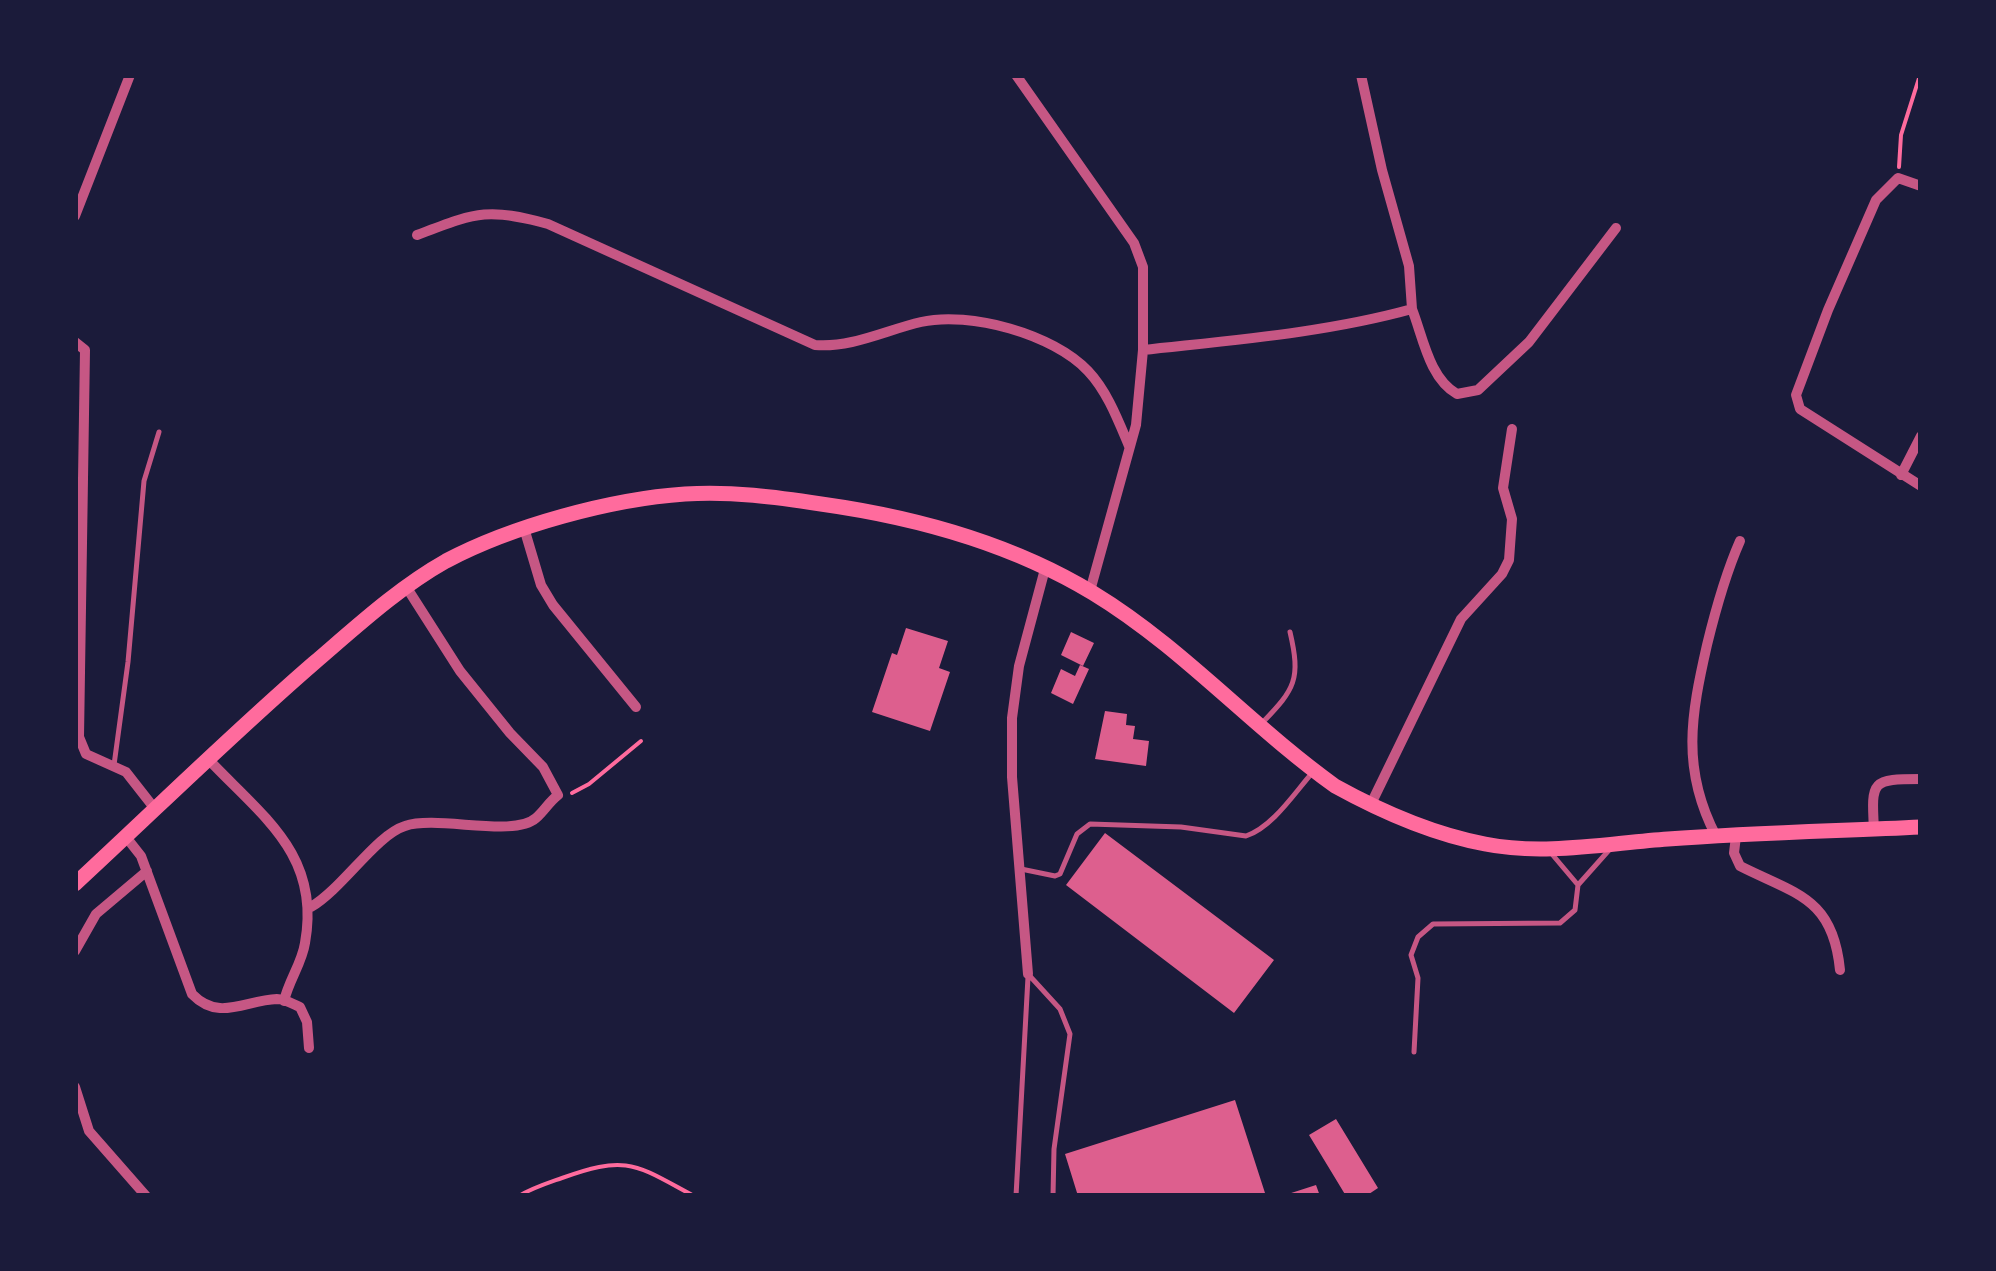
<!DOCTYPE html>
<html>
<head>
<meta charset="utf-8">
<style>
	body { margin:0 }
	#map { position:relative; width:1996px; height:1271px; overflow:hidden; background:#1b1b3a; font-family:Georgia,serif }
	canvas { display:block }
	.frame { position:absolute; inset:0; border:78px solid #1b1b3a; pointer-events:none }
</style>
</head>
<body>
<div id="map">
<canvas width="1996" height="1271"></canvas>
<div class="frame"></div>
</div>
<script>
const g = document.querySelector('canvas').getContext('2d');
g.lineJoin = 'round';
function paint(path, color) {
  g.fillStyle = color;
  g.fill(path, 'evenodd');
}
function strokePath(path, color, width, dash) {
  g.strokeStyle = color;
  g.lineWidth = width;
  g.lineCap = dash ? 'butt' : 'round';
  g.setLineDash(dash || []);
  g.stroke(path);
}
const building = new Path2D(`
	M 906,628 L 948,641 L 939,668 L 950,672 L 930,731 L 872,712 L 892,653 L 897,655 Z
	M 1071,632 L 1094,643 L 1083,666 L 1061,655 Z
	M 1080,665 L 1089,669 L 1073,704 L 1051,693 L 1061,669 L 1075,676 Z
	M 1105,711 L 1127,714 L 1126,725 L 1135,726 L 1133,739 L 1149,741 L 1146,766 L 1095,759 Z
	M 1105,833 L 1274,960 L 1234,1013 L 1066,885 Z
	M 1235,1100 L 1265,1193 L 1255,1196 L 1078,1196 L 1065,1154 Z
	M 1336,1119 L 1378,1188 L 1366,1196 L 1346,1196 L 1309,1135 Z
	M 1316,1185 L 1320,1196 L 1285,1196 L 1285,1195 Z`);
const path = new Path2D(`
	M 1899,167 L 1901,135 L 1920,75
	M 572,793 L 589,784 L 641,741
	M 519,1196 C 532,1188 548,1183 562,1178 C 628,1154 636,1165 694,1196`);
const service = new Path2D(`
	M 1263,722 C 1295,689 1301,679 1290,632
	M 114,765 L 128,662 L 144,481 L 159,432
	M 1551,853 L 1578,885
	M 1021,869 L 1055,876 L 1060,874 L 1077,834 L 1090,824 L 1181,827 L 1246,836 C 1273,827 1295,792 1313,772
	M 1028,974 L 1060,1009 L 1070,1034 L 1054,1149 L 1053,1196
	M 1414,1052 L 1418,978 L 1411,955 L 1418,937 L 1433,924 L 1560,923 L 1575,910 L 1578,885 L 1610,849
	M 1016,1196 L 1028,977`);
const minor = new Path2D(`
	M 1016,75 L 1134,243 L 1143,267 L 1143,350 L 1136,425 L 1090,591
	M 1921,186 L 1898,178 L 1876,200 L 1828,310 L 1796,395 L 1800,409 L 1921,486
	M 75,216 L 130,75
	M 417,235 C 476,213 486,207 548,224 L 815,345 C 852,348 886,330 921,322 C 970,311 1053,334 1088,371 C 1107,391 1118,420 1129,446
	M 1412,309 C 1423,337 1429,378 1457,394 L 1478,390 L 1529,342 L 1616,228
	M 75,342 L 85,350 L 79,737 L 86,754 L 126,772 L 155,809
	M 1143,350 C 1233,340 1325,333 1412,309 L 1409,266 L 1382,170 L 1361,75
	M 1901,475 L 1921,436
	M 524,528 L 541,585 L 553,605 L 636,707
	M 209,760 C 263,817 321,855 305,943 C 302,963 289,980 284,1001
	M 1370,806 L 1461,619 L 1502,574 L 1509,560 L 1512,519 L 1503,488 L 1512,429
	M 1874,829 C 1871,780 1872,779 1921,779
	M 1716,836 C 1681,769 1691,715 1707,645 C 1716,608 1725,575 1740,541
	M 1736,836 L 1734,853 L 1740,866 C 1795,894 1833,897 1840,970
	M 126,837 L 141,856 L 192,994 C 219,1022 245,1000 277,999 C 285,999 293,1004 300,1007 L 307,1022 L 309,1048
	M 311,907 C 343,888 376,835 405,826 C 437,815 514,838 536,818 C 544,811 549,802 558,795 L 543,767 L 510,733 L 460,671 L 407,588
	M 75,951 L 96,914 L 147,871
	M 1028,974 L 1012,777 L 1012,718 L 1019,666 L 1045,569
	M 75,1087 L 89,1131 L 146,1196`);
const secondary = new Path2D(`
	M 75,884 C 155,810 232,734 314,663 C 356,627 398,588 446,561 C 512,526 611,499 685,494 C 731,491 776,497 821,504 C 914,517 1012,544 1093,593 C 1182,647 1251,726 1335,786 C 1382,812 1432,834 1485,844 C 1544,856 1609,843 1668,839 C 1752,833 1837,831 1921,827`);
paint(building, '#dd5f8e');
strokePath(path, '#ff6b9d', 4);
strokePath(service, '#c65784', 5);
strokePath(minor, '#c65784', 10);
strokePath(secondary, '#ff6b9d', 15);
</script>
</body>
</html>
